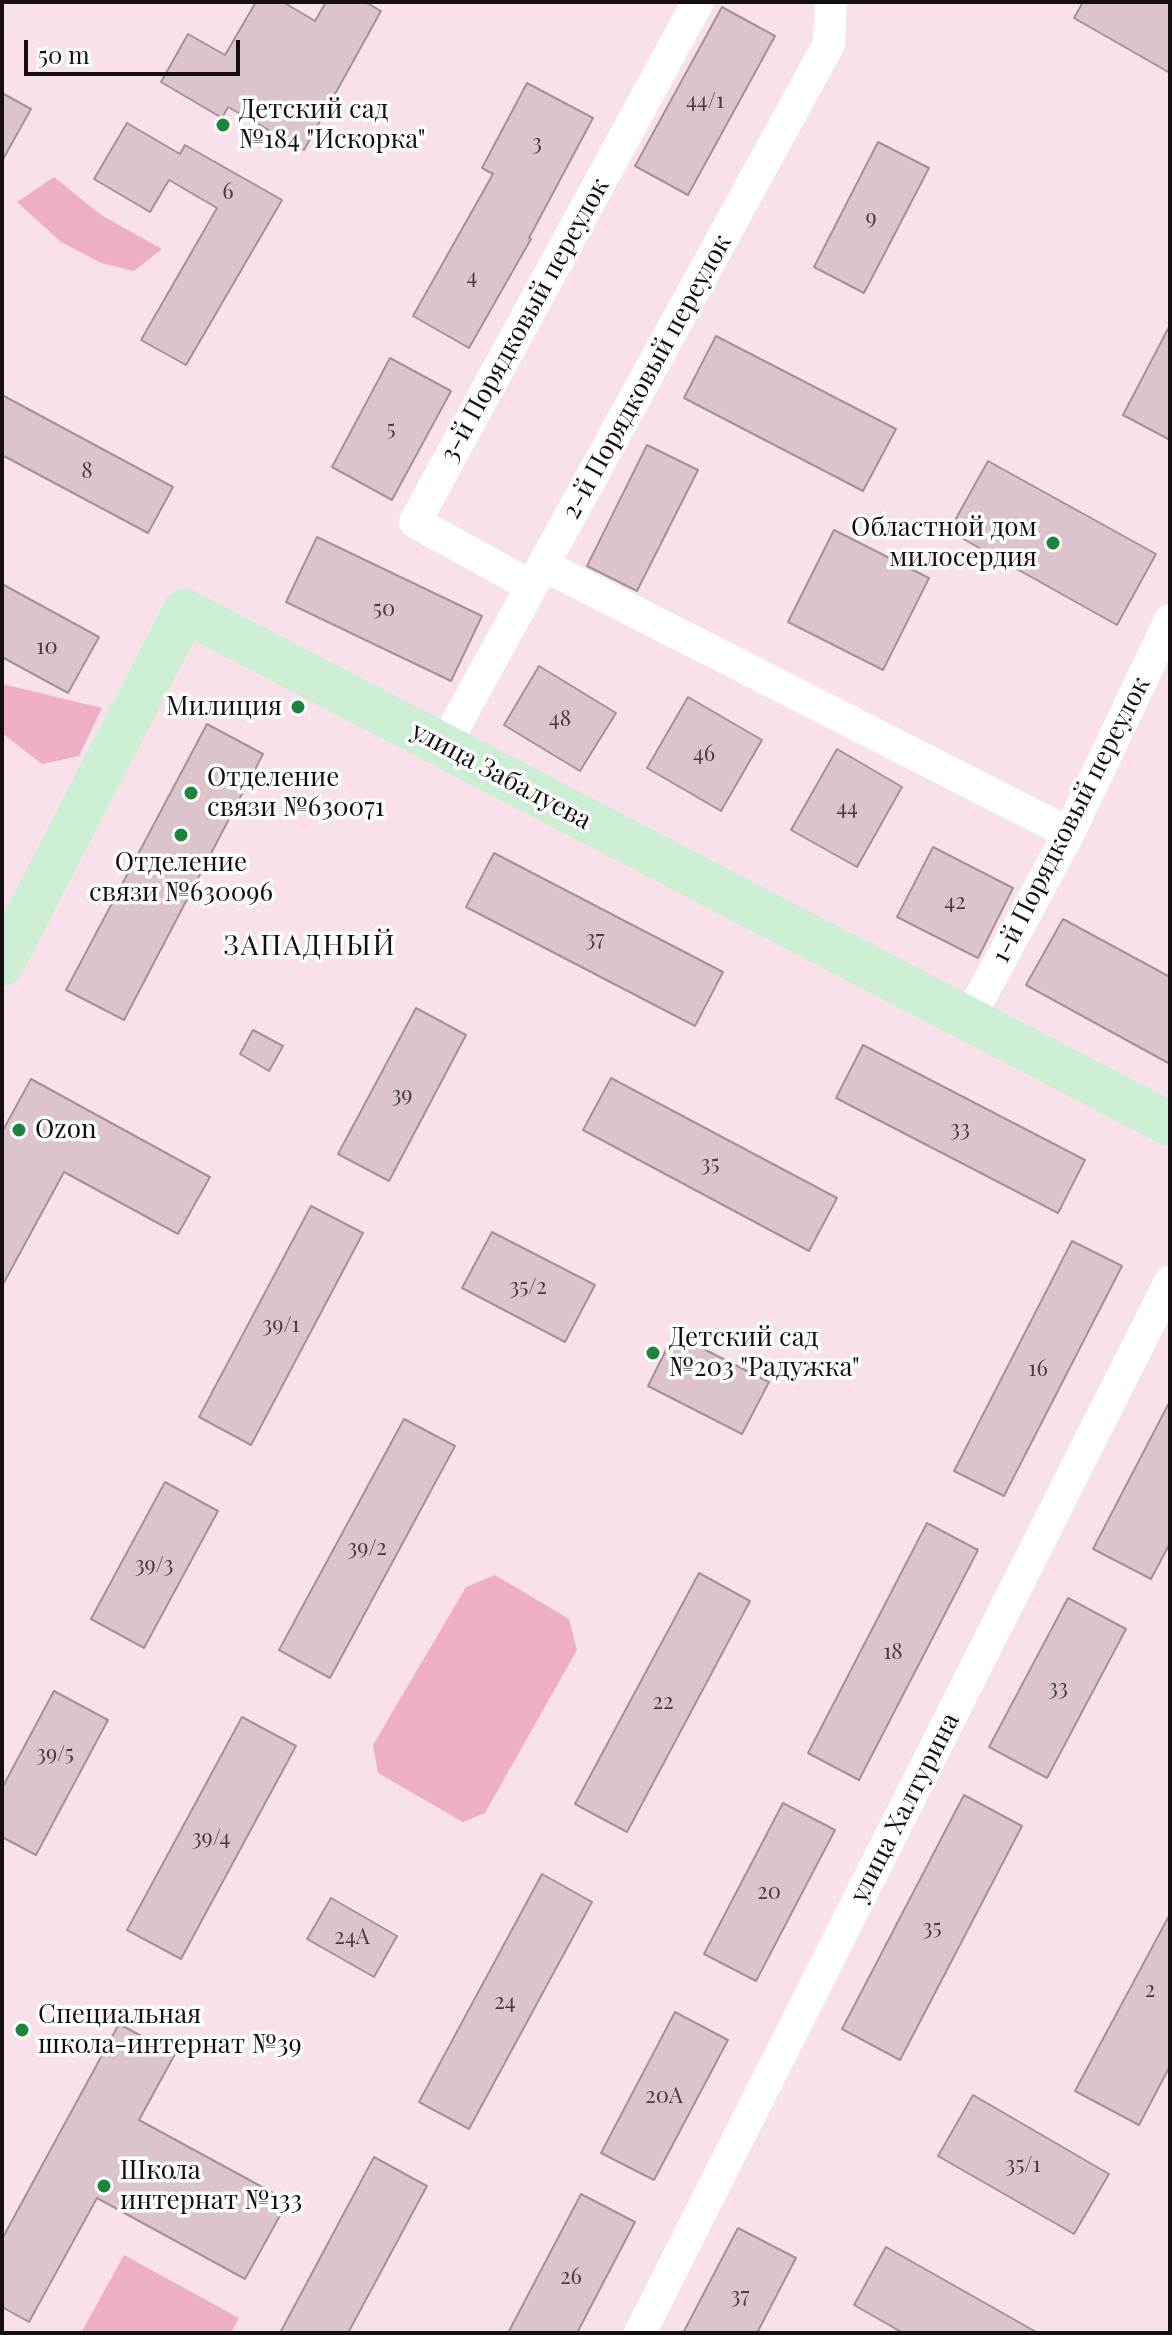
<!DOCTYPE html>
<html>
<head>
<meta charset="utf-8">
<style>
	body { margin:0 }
	#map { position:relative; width:1172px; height:2335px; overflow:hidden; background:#f8e1ea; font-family:"Playfair Display",serif }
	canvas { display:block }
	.frame { position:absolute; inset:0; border:4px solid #160f12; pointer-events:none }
	.scale { position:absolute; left:24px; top:40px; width:216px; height:36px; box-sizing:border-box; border:4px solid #160f12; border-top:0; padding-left:10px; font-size:24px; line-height:28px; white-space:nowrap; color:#160f12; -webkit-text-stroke:6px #fff; paint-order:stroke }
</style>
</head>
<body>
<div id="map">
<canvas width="1172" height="2335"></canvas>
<div class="frame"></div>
<div class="scale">50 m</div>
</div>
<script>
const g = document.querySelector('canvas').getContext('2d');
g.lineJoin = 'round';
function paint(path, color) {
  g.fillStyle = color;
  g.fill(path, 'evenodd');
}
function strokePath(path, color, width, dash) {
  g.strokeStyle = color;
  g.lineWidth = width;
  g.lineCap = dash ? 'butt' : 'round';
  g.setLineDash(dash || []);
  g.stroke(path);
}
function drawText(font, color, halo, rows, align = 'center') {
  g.font = font + ' "Playfair Display",serif';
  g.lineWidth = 7;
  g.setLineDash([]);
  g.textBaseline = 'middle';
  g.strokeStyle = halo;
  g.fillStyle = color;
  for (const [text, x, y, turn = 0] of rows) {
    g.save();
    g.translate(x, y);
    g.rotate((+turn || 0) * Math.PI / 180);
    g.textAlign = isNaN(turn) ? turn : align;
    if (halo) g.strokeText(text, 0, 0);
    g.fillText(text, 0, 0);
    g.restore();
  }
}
const green = new Path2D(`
	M 54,177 L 101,215 L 162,249 L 134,271 L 101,263 L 61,242 L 17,202 Z
	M 2,684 L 102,708 L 79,756 L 42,764 L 2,733 Z
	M 495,1575 L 569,1619 L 577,1650 L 485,1813 L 463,1822 L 378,1773 L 373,1745 L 466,1587 Z
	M 124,2255 L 239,2318 L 231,2333 L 81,2333 Z`);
const building = new Path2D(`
	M 256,2 L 283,2 L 315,21 L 326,2 L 365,2 L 381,11 L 304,150 L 228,107 L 222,118 L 161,82 L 188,34 L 225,55 Z
	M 1083,2 L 1170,2 L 1170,73 L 1074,18 Z
	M 722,7 L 775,36 L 688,195 L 635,166 Z
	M 527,83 L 593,118 L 529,238 L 531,239 L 469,348 L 413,316 L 493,174 L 482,168 Z
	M 2,93 L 31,109 L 2,161 Z
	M 127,123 L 180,154 L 185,145 L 282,200 L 186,365 L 141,340 L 217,208 L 169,180 L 150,212 L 94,179 Z
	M 878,142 L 929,168 L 864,293 L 814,267 Z
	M 1170,325 L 1170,440 L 1123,415 Z
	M 716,336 L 896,429 L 863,491 L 684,398 Z
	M 390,358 L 451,391 L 392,500 L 332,467 Z
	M 2,395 L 173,487 L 148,533 L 2,455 Z
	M 647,445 L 698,470 L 637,591 L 587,566 Z
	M 988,461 L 1156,554 L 1117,625 L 949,531 Z
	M 834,530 L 929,578 L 883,670 L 788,622 Z
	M 317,537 L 482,616 L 451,681 L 286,602 Z
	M 2,584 L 99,637 L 68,693 L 2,657 Z
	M 539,666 L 616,713 L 580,771 L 504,725 Z
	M 688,697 L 762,740 L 721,811 L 647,768 Z
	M 207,724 L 263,754 L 124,1020 L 66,990 Z
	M 837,749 L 902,787 L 857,867 L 791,830 Z
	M 933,847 L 1013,888 L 978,958 L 897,917 Z
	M 494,853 L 723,972 L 695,1026 L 466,907 Z
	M 1063,919 L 1170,977 L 1170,1064 L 1026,985 Z
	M 416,1008 L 466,1035 L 389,1181 L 338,1154 Z
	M 253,1030 L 283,1046 L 269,1071 L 240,1054 Z
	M 863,1045 L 1085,1160 L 1058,1213 L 836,1098 Z
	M 611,1078 L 837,1198 L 809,1251 L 583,1130 Z
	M 31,1079 L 210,1177 L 178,1234 L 64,1172 L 2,1286 L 2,1132 Z
	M 311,1206 L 363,1233 L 251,1445 L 199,1417 Z
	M 492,1232 L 595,1285 L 565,1342 L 462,1288 Z
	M 1072,1241 L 1122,1266 L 1004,1496 L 954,1471 Z
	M 674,1334 L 769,1382 L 742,1434 L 648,1386 Z
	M 1170,1401 L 1170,1543 L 1151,1579 L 1093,1549 Z
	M 404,1419 L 455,1446 L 330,1678 L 279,1650 Z
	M 165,1482 L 218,1511 L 144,1648 L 91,1619 Z
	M 927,1523 L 978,1550 L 859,1780 L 808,1753 Z
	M 699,1573 L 750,1601 L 627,1832 L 575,1804 Z
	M 1068,1598 L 1126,1629 L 1047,1778 L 989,1747 Z
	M 54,1691 L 108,1720 L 36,1855 L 2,1837 L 2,1788 Z
	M 242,1717 L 296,1746 L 181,1959 L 127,1930 Z
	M 964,1795 L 1022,1826 L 900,2060 L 842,2029 Z
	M 783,1803 L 835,1830 L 756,1981 L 704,1954 Z
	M 542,1874 L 592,1902 L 469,2129 L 419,2102 Z
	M 331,1898 L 397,1936 L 374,1977 L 307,1939 Z
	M 1170,1914 L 1170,2066 L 1139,2125 L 1075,2091 Z
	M 675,2012 L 728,2040 L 654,2180 L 601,2153 Z
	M 119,2024 L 175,2054 L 139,2120 L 288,2201 L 245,2279 L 97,2198 L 29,2322 L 2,2307 L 2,2239 Z
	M 973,2095 L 1109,2174 L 1074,2234 L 938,2156 Z
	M 374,2157 L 427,2186 L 348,2333 L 280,2333 Z
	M 581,2194 L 635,2222 L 577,2333 L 508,2333 Z
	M 738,2228 L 796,2258 L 757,2333 L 683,2333 Z
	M 886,2247 L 1038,2333 L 903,2333 L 854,2305 Z`);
const street = new Path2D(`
	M 543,565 L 1069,833
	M 531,586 L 415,522 L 698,2
	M 444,746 L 829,44 L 831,2
	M 969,1018 L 1069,833 L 1170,620
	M 640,2333 L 1170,1282`);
const secondary = new Path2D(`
	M 2,964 L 185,611 L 1170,1124`);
const markers = [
	[223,125,8,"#1c853b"],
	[1053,543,8,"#1c853b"],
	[298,707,8,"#1c853b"],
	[191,793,8,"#1c853b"],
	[181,835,8,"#1c853b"],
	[19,1130,8,"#1c853b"],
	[653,1353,8,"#1c853b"],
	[22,2030,8,"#1c853b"],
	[104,2186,8,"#1c853b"]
];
const numberNames = [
	["44/1",705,101],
	["3",537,143],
	["6",228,192],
	["9",871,218],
	["4",472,277],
	["5",391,429],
	["8",87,471],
	["50",384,609],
	["10",47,647],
	["48",560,719],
	["46",704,754],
	["44",847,808],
	["42",955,902],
	["37",595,939],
	["39",402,1095],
	["33",960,1129],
	["35",710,1164],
	["35/2",528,1287],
	["39/1",281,1325],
	["16",1038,1369],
	["39/2",367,1548],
	["39/3",154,1565],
	["18",893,1652],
	["33",1058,1688],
	["22",663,1702],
	["39/5",55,1754],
	["39/4",211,1838],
	["20",769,1892],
	["35",932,1928],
	["24А",352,1937],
	["2",1150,1990],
	["24",505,2002],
	["20А",664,2096],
	["35/1",1023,2165],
	["26",571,2277],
	["37",740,2296]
];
const poiNames = [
	["Детский сад",239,110],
	["№184 \"Искорка\"",239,140],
	["Областной дом",1037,528,"right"],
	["милосердия",1037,558,"right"],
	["Милиция",282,707,"right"],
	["Отделение",207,778],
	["связи №630071",207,808],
	["Отделение",181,863,"center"],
	["связи №630096",181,893,"center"],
	["Ozon",35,1130],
	["Детский сад",669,1338],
	["№203 \"Радужка\"",669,1368],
	["Специальная",38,2015],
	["школа-интернат №39",38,2045],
	["Школа",120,2171],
	["интернат №133",120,2201]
];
const streetNames = [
	["3-й Порядковый переулок",525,320,-61],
	["2-й Порядковый переулок",647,377,-61],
	["улица Забалуева",501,776,28],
	["1-й Порядковый переулок",1071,820,-63],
	["улица Халтурина",905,1808,-63]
];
const neighbourhoodNames = [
	["ЗАПАДНЫЙ",310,946]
];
paint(green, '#efaec8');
paint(building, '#dbc4cc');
strokePath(building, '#a69199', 2);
strokePath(street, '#fff', 32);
strokePath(secondary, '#ccefd4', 44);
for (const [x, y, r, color] of markers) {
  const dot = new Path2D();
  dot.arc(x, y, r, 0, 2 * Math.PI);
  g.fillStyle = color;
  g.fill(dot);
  strokePath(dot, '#fff', 3);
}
drawText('22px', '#473c40', null, numberNames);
drawText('26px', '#160f12', '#fff', poiNames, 'left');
drawText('26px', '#160f12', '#fff', streetNames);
g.letterSpacing = '2px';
drawText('28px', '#160f12', '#fff', neighbourhoodNames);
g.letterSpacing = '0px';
</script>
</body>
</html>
